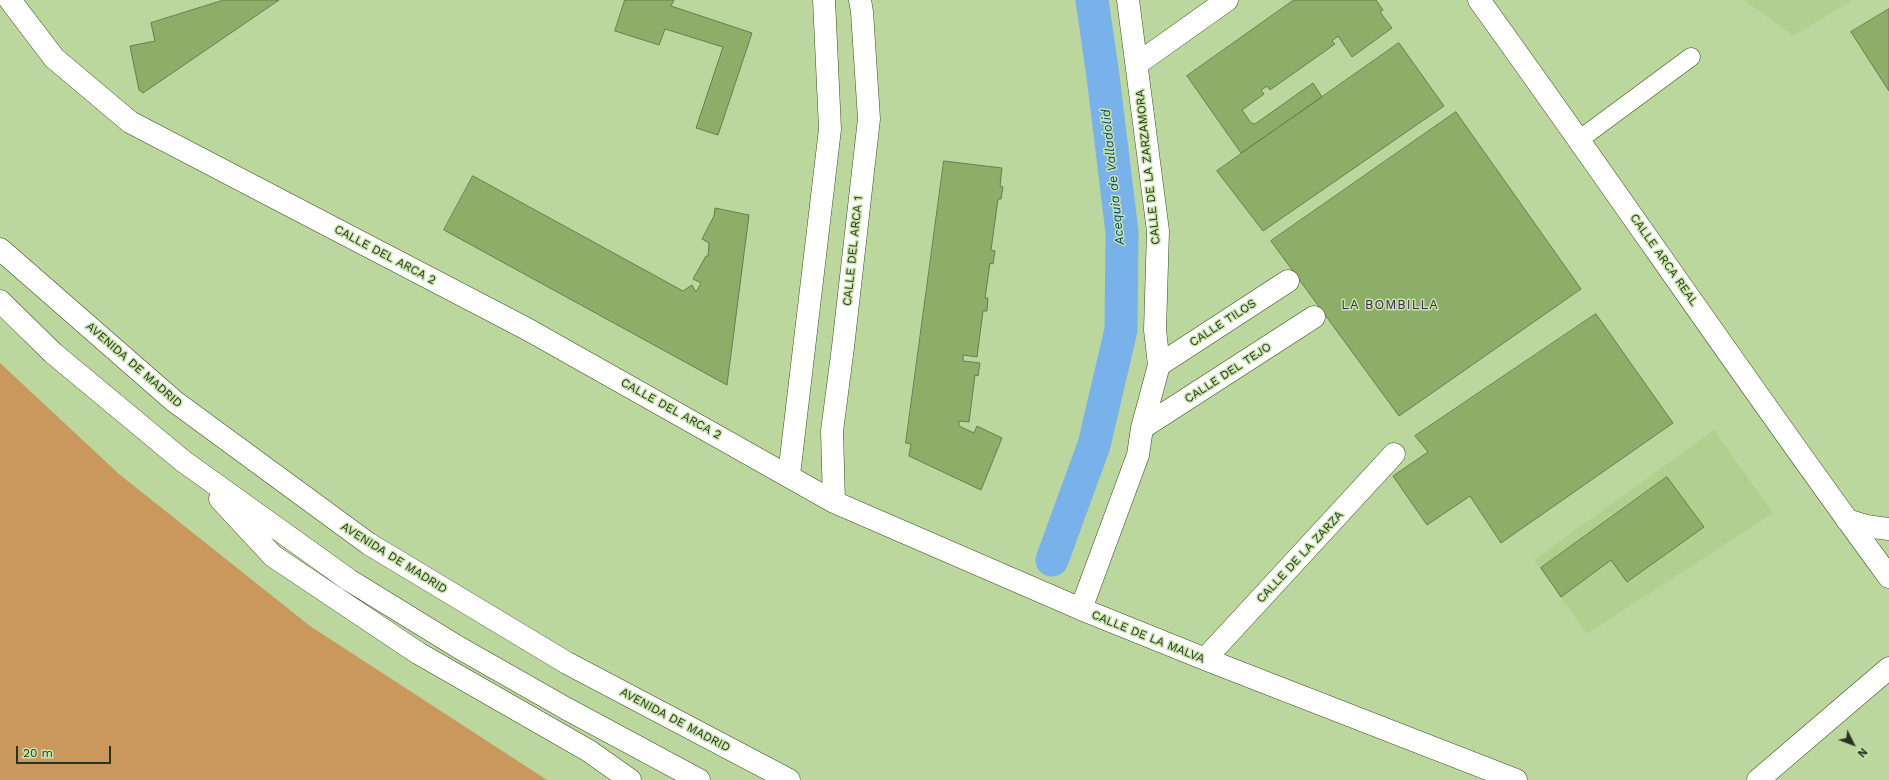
<!DOCTYPE html>
<html>
<head>
<meta charset="utf-8">
<style>
	body { margin:0 }
	#map { position:relative; width:1889px; height:780px; overflow:hidden; background:#bbd79e; font-family:"Work Sans",sans-serif }
	canvas { display:block }
	.north { position:absolute; left:1833px; top:724px; width:40px; height:40px; -webkit-text-stroke:3px #c8e4ab; paint-order:stroke; rotate:132deg; font-size:11px; font-weight:700; line-height:16px; text-align:center; color:#29341d }
	.north::after { content:''; display:block; margin:auto; width:14px; height:18px; background:#29341d; clip-path:polygon(50% 0,100% 100%,50% 72%,0 100%) }
	.scale { position:absolute; left:16px; top:746px; width:95px; height:18px; box-sizing:border-box; border:2px solid #29341d; border-top:0; padding-left:5px; font-size:12px; line-height:14px; white-space:nowrap; color:#29341d; -webkit-text-stroke:3px #c8e4ab; paint-order:stroke }
</style>
</head>
<body>
<div id="map">
<canvas width="1889" height="780"></canvas>
<div class="north">N</div>
<div class="scale">20 m</div>
</div>
<script>
const g = document.querySelector('canvas').getContext('2d');
g.lineJoin = 'round';
function paint(path, color) {
  g.fillStyle = color;
  g.fill(path, 'evenodd');
}
function strokePath(path, color, width, dash) {
  g.strokeStyle = color;
  g.lineWidth = width;
  g.lineCap = dash ? 'butt' : 'round';
  g.setLineDash(dash || []);
  g.stroke(path);
}
function drawText(font, color, halo, rows, align = 'center') {
  g.font = font + ' "Work Sans",sans-serif';
  g.lineWidth = 3;
  g.setLineDash([]);
  g.textBaseline = 'middle';
  g.strokeStyle = halo;
  g.fillStyle = color;
  for (const [text, x, y, turn = 0] of rows) {
    g.save();
    g.translate(x, y);
    g.rotate((+turn || 0) * Math.PI / 180);
    g.textAlign = isNaN(turn) ? turn : align;
    if (halo) g.strokeText(text, 0, 0);
    g.fillText(text, 0, 0);
    g.restore();
  }
}
const built = new Path2D(`
	M 1744,0 L 1853,0 L 1793,36 Z
	M 1714,430 L 1773,513 L 1587,634 L 1534,560 Z`);
const green = new Path2D(`
	M 0,363 L 119,474 L 310,626 L 547,780 L 0,780 Z`);
const canal = new Path2D(`
	M 1052,560 L 1094,445 L 1121,330 L 1122,232 L 1103,76 L 1092,0`);
const building = new Path2D(`
	M 224,0 L 279,0 L 143,93 L 139,90 L 130,46 L 155,41 L 151,23 Z
	M 625,0 L 674,0 L 671,6 L 752,33 L 718,135 L 696,128 L 723,47 L 665,29 L 659,45 L 615,31 Z
	M 1294,0 L 1376,0 L 1383,10 L 1380,12 L 1392,28 L 1352,57 L 1338,36 L 1332,41 L 1335,44 L 1270,90 L 1267,86 L 1261,90 L 1264,94 L 1242,110 L 1251,123 L 1255,124 L 1313,83 L 1322,97 L 1241,153 L 1187,76 Z
	M 1889,9 L 1889,91 L 1851,32 Z
	M 1399,43 L 1444,106 L 1263,231 L 1217,171 Z
	M 1456,112 L 1581,289 L 1399,416 L 1271,241 Z
	M 944,161 L 1002,168 L 1000,186 L 1003,187 L 1001,199 L 998,199 L 991,250 L 995,251 L 993,264 L 990,263 L 985,298 L 988,298 L 987,311 L 983,311 L 977,357 L 963,355 L 963,361 L 980,363 L 978,376 L 975,375 L 969,422 L 959,421 L 959,426 L 974,433 L 977,426 L 1002,438 L 981,490 L 909,456 L 911,444 L 906,443 Z
	M 473,176 L 683,291 L 692,285 L 696,292 L 701,283 L 693,279 L 706,256 L 708,256 L 709,243 L 702,239 L 714,216 L 715,208 L 749,215 L 727,385 L 444,230 Z
	M 1596,314 L 1673,423 L 1501,543 L 1470,496 L 1427,525 L 1393,476 L 1428,452 L 1415,436 Z
	M 1667,477 L 1704,527 L 1627,582 L 1611,560 L 1561,597 L 1541,568 Z`);
const service = new Path2D(`
	M 1580,139 L 1691,57`);
const minor = new Path2D(`
	M 10,0 L 54,58 L 130,122 L 527,329 L 834,502 L 1081,609 L 1210,661 L 1516,780
	M 1479,0 C 1617,191 1749,387 1889,577
	M 1137,64 L 1227,0
	M 1159,365 L 1288,281
	M 1142,428 L 1314,317
	M 789,475 L 830,129 L 824,0
	M 834,502 L 832,431 L 843,347 L 869,119 L 862,12 L 860,0
	M 1847,520 L 1866,526 L 1889,529
	M 1081,609 L 1138,455 L 1142,428 L 1159,365 L 1155,330 L 1158,231 L 1128,0
	M 1205,659 L 1394,454
	M 1758,780 L 1889,668`);
const primary = new Path2D(`
	M 0,249 L 174,401 L 369,544 L 567,663 L 789,780
	M 0,301 L 53,353 L 183,461 L 349,580 L 458,647 L 567,709 L 699,780
	M 220,499 L 273,556 L 418,653 L 589,751 L 630,780`);
const streetNames = [
	["CALLE DE LA ZARZAMORA",1148,167,-96],
	["CALLE DEL ARCA 1",853,251,-84],
	["CALLE DEL ARCA 2",385,255,28],
	["CALLE ARCA REAL",1664,260,55],
	["CALLE TILOS",1223,323,-33],
	["AVENIDA DE MADRID",134,365,41],
	["CALLE DEL TEJO",1228,373,-33],
	["CALLE DEL ARCA 2",671,409,29],
	["CALLE DE LA ZARZA",1300,557,-47],
	["AVENIDA DE MADRID",394,558,32],
	["CALLE DE LA MALVA",1148,637,22],
	["AVENIDA DE MADRID",675,720,28]
];
const waterNames = [
	["Acequia de Valladolid",1113,177,-96]
];
const neighbourhoodNames = [
	["LA BOMBILLA",1390,305]
];
paint(built, '#b0d08f');
paint(green, '#ca985c');
strokePath(canal, '#79b1ea', 33);
paint(building, '#8dae69');
strokePath(building, '#657f4a', 1);
strokePath(service, '#39501b', 19);
strokePath(minor, '#39501b', 23);
strokePath(primary, '#39501b', 23);
strokePath(service, '#fff', 18);
strokePath(minor, '#fff', 22);
strokePath(primary, '#fff', 22);
drawText('12px', '#29341d', '#c8e4ab', streetNames);
drawText('italic 13px', '#004275', '#c8e4ab', waterNames);
g.letterSpacing = '1px';
drawText('13px', '#432159', '#c8e4ab', neighbourhoodNames);
g.letterSpacing = '0px';
</script>
</body>
</html>
